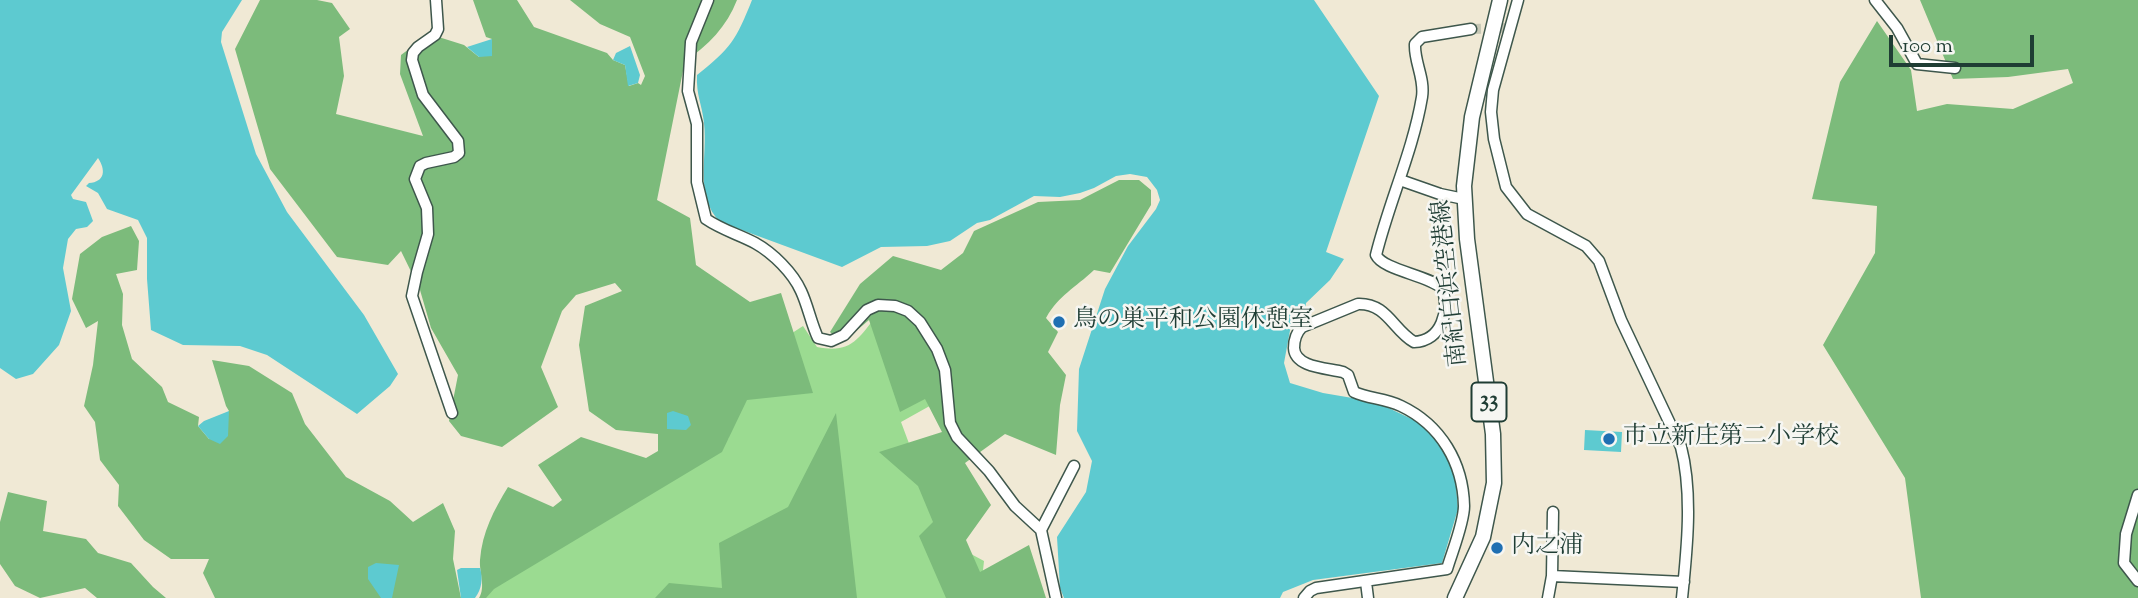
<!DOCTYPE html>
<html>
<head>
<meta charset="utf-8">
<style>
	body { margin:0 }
	#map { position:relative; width:2138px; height:598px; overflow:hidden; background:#f0e9d5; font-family:"Sorts Mill Goudy",serif }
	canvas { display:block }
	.scale { position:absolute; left:1889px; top:35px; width:145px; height:32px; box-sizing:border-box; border:4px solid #1f3d34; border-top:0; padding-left:9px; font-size:21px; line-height:24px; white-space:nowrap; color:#1f3d34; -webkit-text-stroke:5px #f6f6f2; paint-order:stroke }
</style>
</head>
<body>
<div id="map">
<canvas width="2138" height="598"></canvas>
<div class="scale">100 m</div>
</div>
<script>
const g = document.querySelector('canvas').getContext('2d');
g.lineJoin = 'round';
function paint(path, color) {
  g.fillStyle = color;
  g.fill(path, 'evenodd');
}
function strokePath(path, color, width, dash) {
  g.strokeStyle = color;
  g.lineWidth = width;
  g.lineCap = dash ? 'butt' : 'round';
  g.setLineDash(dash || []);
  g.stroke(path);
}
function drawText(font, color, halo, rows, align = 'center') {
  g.font = font + ' "Sorts Mill Goudy","Noto Serif JP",serif';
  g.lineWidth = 5;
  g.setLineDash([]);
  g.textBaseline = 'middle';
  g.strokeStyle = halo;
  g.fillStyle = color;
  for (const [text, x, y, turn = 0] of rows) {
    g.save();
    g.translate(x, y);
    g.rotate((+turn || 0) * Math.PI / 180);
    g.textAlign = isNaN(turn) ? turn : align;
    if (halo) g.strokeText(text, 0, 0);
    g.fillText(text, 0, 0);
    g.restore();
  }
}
const green = new Path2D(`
	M 877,315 L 935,403 L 901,422 L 945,540 L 984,561 L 980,598 L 483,598 L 491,586 L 728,439 L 752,359 L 803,326 L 817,347 C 851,354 858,339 877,315 Z`);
const forest = new Path2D(`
	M 260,0 L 317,0 L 332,3 L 350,29 L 339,37 L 344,76 L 336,114 L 423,136 L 400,74 L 401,55 L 429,34 L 464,45 L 479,57 L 492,39 L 486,37 L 473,0 L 517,0 L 534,27 L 607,53 L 613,60 L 625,65 L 629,86 L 638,83 L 641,85 L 645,76 L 630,37 L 600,24 L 570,0 L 737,0 C 727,26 708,46 685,61 L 657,200 L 690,218 L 696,265 L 750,302 L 781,293 L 813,393 L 747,400 L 722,452 L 494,589 L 486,598 L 479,598 C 486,587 479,572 480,560 C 482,532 494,510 508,487 L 553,507 L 562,500 L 538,465 L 581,437 L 646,458 L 658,451 L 658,434 L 616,430 L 589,411 L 579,345 L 585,306 L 622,291 L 615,283 L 576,295 L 562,311 L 541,367 L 558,407 L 502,447 L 461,436 L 449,421 L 458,375 L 431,328 L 420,290 L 401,251 L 388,265 L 337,257 L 270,169 L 235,49 Z
	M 1920,0 L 2138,0 L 2138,598 L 1921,598 L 1905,478 L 1823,345 L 1875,253 L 1877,206 L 1812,199 L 1840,82 L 1877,21 L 1911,70 L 1917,111 L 1947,104 L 2013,109 L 2073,83 L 2068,69 L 2008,77 L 1953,79 Z
	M 1119,180 L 1139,180 L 1151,190 L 1151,205 L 1110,273 L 1094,270 C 1075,288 1059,295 1046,318 L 1058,332 L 1048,352 L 1066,375 L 1060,405 L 1056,455 L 1005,434 L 965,463 L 991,505 L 966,540 L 980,572 L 1029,545 L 1046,598 L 946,598 L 919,536 L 933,522 L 918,486 L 879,452 L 942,432 L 925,399 L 900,412 L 869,320 L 842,343 L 830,332 L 860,284 L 893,256 L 941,270 L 963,253 L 974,231 L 1038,202 L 1080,200 Z
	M 131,226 L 139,241 L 137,270 L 116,274 L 123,294 L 122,325 L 132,359 L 162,387 L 168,402 L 199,417 L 198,426 L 209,439 L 229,411 L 226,406 L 212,360 L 249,366 L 292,393 L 305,424 L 346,477 L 390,501 L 413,522 L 443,503 L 455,531 L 453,559 L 461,598 L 215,598 L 203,573 L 209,559 L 171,559 L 144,540 L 118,506 L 119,485 L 100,460 L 95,422 L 84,406 L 93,365 L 98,321 L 86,328 L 72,299 L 80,254 L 102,237 Z
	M 836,413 L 857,598 L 655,598 L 669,583 L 722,588 L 719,543 L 788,507 Z
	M 8,492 L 47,501 L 43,531 L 86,539 L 98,553 L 131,563 L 153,587 L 166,598 L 97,598 L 85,588 L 40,598 L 15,586 L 0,564 L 0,522 Z`);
const water = new Path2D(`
	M 0,0 L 242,0 L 222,32 L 221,42 L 256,154 L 287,212 L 364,315 L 398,374 L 390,386 L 357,414 L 267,355 L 240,346 L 183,345 L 151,330 L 147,279 L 147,238 L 138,220 L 107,209 L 98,193 L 86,186 L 89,183 C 105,182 106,170 98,158 L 71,195 L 73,199 L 86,202 L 93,221 L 87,227 L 76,229 L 68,239 L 63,268 L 71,311 L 59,345 L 33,374 L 16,379 L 0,368 Z
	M 752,0 L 1314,0 L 1379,96 L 1326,252 L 1344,259 L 1330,280 L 1306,303 L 1304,317 L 1291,325 L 1284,363 L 1290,383 L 1323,393 L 1376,402 L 1418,422 L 1436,440 L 1454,465 L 1458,509 L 1442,563 L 1313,580 L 1283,592 L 1280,598 L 1064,598 L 1060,588 L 1057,537 L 1086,492 L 1092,461 L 1077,431 L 1079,369 L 1105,289 L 1128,246 L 1156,209 L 1160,200 L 1157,190 L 1147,177 L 1130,174 L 1116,176 L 1094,188 L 1080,193 L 1060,197 L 1034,196 L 990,220 L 977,223 L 950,241 L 927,246 L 881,247 L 842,267 L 720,222 C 694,195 708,157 704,123 C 702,104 696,95 697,75 C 731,48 736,40 752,0 Z
	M 492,39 L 492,56 L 479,57 L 467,47 Z
	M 630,46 L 640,75 L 638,83 L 628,86 L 625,65 L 613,60 L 616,53 Z
	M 229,411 L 228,436 L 220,444 L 209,439 L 198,426 L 204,421 Z
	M 673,411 L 688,416 L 691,425 L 686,430 L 667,429 L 667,413 Z
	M 1585,430 L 1622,432 L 1621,452 L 1584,450 Z
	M 376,563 L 399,565 L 392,598 L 381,598 L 368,579 L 368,567 Z
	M 461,568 L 480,568 C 483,578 482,589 475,598 L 461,598 L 457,570 Z`);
const minorTunnel = new Path2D(`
	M 1471,29 L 1506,28`);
const minor = new Path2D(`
	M 436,0 L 438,29 L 435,35 L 418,47 L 413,53 L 412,60 L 423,95 L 458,141 L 459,153 L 454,157 L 426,163 L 420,166 L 415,179 L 427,208 L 428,234 L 417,272 L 412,296 L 452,413
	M 708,0 L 691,42 L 688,91 L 697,124 L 697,182 L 706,219 C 722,230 738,234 755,243 C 773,253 793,273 801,291 C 808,306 811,323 818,338 L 831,341 L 844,335 L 867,310 L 878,305 L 895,306 L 908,311 L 920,322 L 937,349 L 945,370 L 950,423 L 957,437 L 989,471 L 1015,506 L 1041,530 L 1056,598
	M 1518,0 L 1493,90 L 1491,112 L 1494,139 L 1506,187 L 1527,214 L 1586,246 L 1599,261 L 1621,320 L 1681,447 C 1693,493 1687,550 1682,598
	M 1875,0 L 1897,28 L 1917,64 L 1955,68
	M 1400,180 L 1440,194 L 1464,199
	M 2138,495 L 2126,534 L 2124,563 L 2138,581
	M 1041,530 L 1074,466
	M 1552,576 L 1684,582
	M 1366,582 L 1368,598
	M 1304,598 L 1310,591 L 1316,588 L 1447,569 C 1452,552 1464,523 1464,506 C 1463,463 1441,425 1401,406 C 1384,398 1369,399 1354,392 L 1348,375 L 1343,372 C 1328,368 1295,368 1294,348 C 1294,339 1296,333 1302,327 L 1358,304 C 1387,303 1393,330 1414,342 C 1442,341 1450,310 1442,288 C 1427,275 1383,270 1376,255 C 1389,202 1413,151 1422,97 C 1425,78 1414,62 1415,44 L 1422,37 L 1471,29
	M 1548,598 L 1552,576 L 1553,512`);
const major = new Path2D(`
	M 1455,598 L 1483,537 L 1494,483 L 1493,434 L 1467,239 L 1464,186 L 1472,117 L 1500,0`);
const markers = [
	[1059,322,7,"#1f6fb2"],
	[1609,439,7,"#1f6fb2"],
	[1497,548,7,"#1f6fb2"]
];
const shields = [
	[1489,402,35]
];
const shieldNames = [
	["33",1489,402]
];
const streetNames = [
	["南紀白浜空港線",1452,283,-96]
];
const poiNames = [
	["鳥の巣平和公園休憩室",1073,322],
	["市立新庄第二小学校",1623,439],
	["内之浦",1511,548]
];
paint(green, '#9bdb91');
paint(forest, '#7cbb7b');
paint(water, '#5dcad0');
strokePath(minorTunnel, '#c6c7b5', 10, [10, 5]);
strokePath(minor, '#3e574c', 13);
strokePath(major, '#3e574c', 17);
strokePath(minor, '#fff', 10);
strokePath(major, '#fff', 14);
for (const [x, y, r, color] of markers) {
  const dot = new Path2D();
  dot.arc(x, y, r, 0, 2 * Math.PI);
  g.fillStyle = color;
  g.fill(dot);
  strokePath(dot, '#f6f6f2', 2.5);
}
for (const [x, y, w] of shields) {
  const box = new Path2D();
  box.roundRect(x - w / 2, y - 19.5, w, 39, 5);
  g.fillStyle = '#f6f6f2';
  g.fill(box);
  strokePath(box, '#1f3d34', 2);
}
drawText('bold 23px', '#1f3d34', null, shieldNames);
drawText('24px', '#1f3d34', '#f6f6f2', streetNames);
drawText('24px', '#1f3d34', '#f6f6f2', poiNames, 'left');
</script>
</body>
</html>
